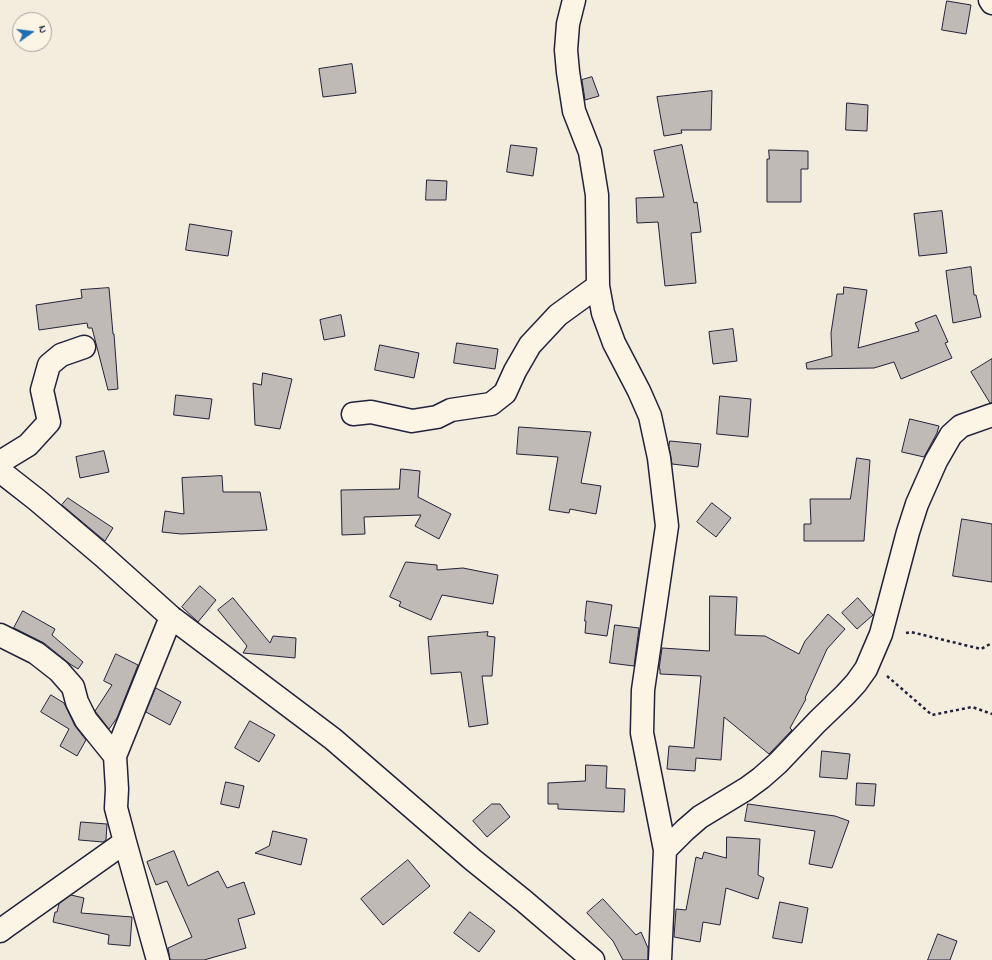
<!DOCTYPE html>
<html>
<head>
<meta charset="utf-8">
<style>
	body { margin:0 }
	#map { position:relative; width:992px; height:960px; overflow:hidden; background:#f3edde; font-family:"Indie Flower",sans-serif }
	canvas { display:block }
	.north { position:absolute; left:12px; top:12px; width:40px; height:40px; box-sizing:border-box; background:#fcf5e5; border:1px solid #a5a1a1; border-radius:50%; rotate:76deg; font-size:11px; font-weight:700; line-height:16px; text-align:center; color:#22223b }
	.north::after { content:''; display:block; margin:auto; width:14px; height:18px; background:#1f6fb2; clip-path:polygon(50% 0,100% 100%,50% 72%,0 100%) }
</style>
</head>
<body>
<div id="map">
<canvas width="992" height="960"></canvas>
<div class="north">N</div>
</div>
<script>
const g = document.querySelector('canvas').getContext('2d');
g.lineJoin = 'round';
function paint(path, color) {
  g.fillStyle = color;
  g.fill(path, 'evenodd');
}
function strokePath(path, color, width, dash) {
  g.strokeStyle = color;
  g.lineWidth = width;
  g.lineCap = dash ? 'butt' : 'round';
  g.setLineDash(dash || []);
  g.stroke(path);
}
const building = new Path2D(`
	M 947,1 L 971,5 L 966,34 L 942,30 Z
	M 352,64 L 356,93 L 323,97 L 319,69 Z
	M 592,77 L 599,96 L 585,100 L 582,80 Z
	M 712,91 L 711,130 L 681,130 L 682,133 L 664,136 L 657,97 Z
	M 847,103 L 868,105 L 867,131 L 846,130 Z
	M 511,145 L 537,148 L 533,176 L 507,172 Z
	M 682,145 L 694,203 L 697,202 L 701,232 L 691,233 L 696,283 L 665,286 L 658,222 L 637,223 L 636,198 L 664,197 L 654,151 Z
	M 769,150 L 808,151 L 808,169 L 801,169 L 801,202 L 767,202 L 767,159 L 769,159 Z
	M 427,180 L 447,181 L 446,200 L 426,200 Z
	M 942,211 L 947,253 L 919,256 L 914,214 Z
	M 190,224 L 232,231 L 228,256 L 186,250 Z
	M 971,267 L 974,295 L 976,295 L 981,317 L 953,323 L 946,271 Z
	M 844,287 L 867,290 L 858,348 L 919,331 L 915,323 L 936,315 L 948,342 L 945,343 L 952,358 L 901,379 L 894,362 L 874,368 L 807,369 L 806,363 L 832,356 L 831,333 L 837,294 L 843,294 Z
	M 109,288 L 113,334 L 114,334 L 118,389 L 108,390 L 92,328 L 88,328 L 87,323 L 39,330 L 36,305 L 82,298 L 81,290 Z
	M 341,315 L 345,336 L 324,340 L 320,320 Z
	M 733,329 L 737,361 L 713,364 L 709,332 Z
	M 457,343 L 498,349 L 495,369 L 454,363 Z
	M 380,345 L 419,353 L 414,378 L 375,370 Z
	M 992,359 L 992,403 L 990,403 L 971,372 Z
	M 263,373 L 292,379 L 280,429 L 255,425 L 253,383 L 261,385 Z
	M 176,395 L 212,399 L 209,419 L 174,415 Z
	M 720,396 L 751,399 L 748,437 L 717,434 Z
	M 910,419 L 939,426 L 937,433 L 924,457 L 902,452 Z
	M 519,427 L 591,432 L 581,483 L 601,486 L 596,514 L 570,509 L 569,513 L 549,510 L 558,457 L 517,454 Z
	M 670,441 L 701,444 L 698,467 L 672,464 L 669,447 Z
	M 104,451 L 109,472 L 80,478 L 76,457 Z
	M 857,458 L 870,460 L 864,541 L 804,541 L 804,524 L 811,524 L 810,499 L 850,499 Z
	M 401,469 L 420,471 L 418,497 L 451,514 L 439,539 L 415,526 L 421,515 L 364,517 L 365,534 L 342,535 L 341,490 L 399,489 Z
	M 222,476 L 223,492 L 260,492 L 267,530 L 181,534 L 162,532 L 165,511 L 184,514 L 182,478 Z
	M 68,498 L 113,528 L 105,541 L 62,505 Z
	M 712,503 L 731,518 L 716,537 L 697,522 Z
	M 962,519 L 992,524 L 992,582 L 953,576 Z
	M 406,562 L 437,565 L 437,570 L 463,568 L 498,575 L 493,604 L 442,595 L 431,620 L 399,606 L 401,602 L 390,597 Z
	M 200,586 L 216,600 L 198,622 L 182,607 Z
	M 710,596 L 737,597 L 735,635 L 765,636 L 799,654 L 805,641 L 828,614 L 845,629 L 827,649 L 805,698 L 806,699 L 790,728 L 792,730 L 769,754 L 724,717 L 721,760 L 696,758 L 695,771 L 667,769 L 669,746 L 694,748 L 701,676 L 660,674 L 660,669 L 659,669 L 662,648 L 709,651 Z
	M 233,598 L 270,643 L 273,636 L 296,638 L 295,658 L 243,653 L 247,646 L 218,610 Z
	M 858,598 L 873,615 L 857,629 L 842,613 Z
	M 587,601 L 612,605 L 607,636 L 585,633 L 586,621 L 585,621 Z
	M 23,611 L 55,629 L 52,635 L 83,662 L 78,669 L 70,664 L 44,643 L 14,628 Z
	M 615,625 L 639,628 L 634,666 L 610,663 Z
	M 488,632 L 487,636 L 495,637 L 492,676 L 482,676 L 488,724 L 469,727 L 461,672 L 431,674 L 428,637 Z
	M 116,654 L 138,665 L 117,718 L 109,729 L 95,711 L 112,685 L 104,681 Z
	M 156,688 L 181,702 L 170,725 L 146,712 Z
	M 51,695 L 64,703 L 75,726 L 86,740 L 77,756 L 60,746 L 69,729 L 41,712 Z
	M 250,721 L 275,735 L 259,762 L 235,748 Z
	M 822,751 L 850,754 L 847,779 L 820,777 Z
	M 586,765 L 607,766 L 606,788 L 625,789 L 624,812 L 558,809 L 558,804 L 548,804 L 548,783 L 585,781 Z
	M 226,782 L 244,786 L 239,808 L 221,804 Z
	M 857,783 L 876,784 L 874,806 L 856,805 Z
	M 492,804 L 500,804 L 510,817 L 487,837 L 473,821 Z
	M 748,804 L 835,816 L 849,821 L 832,868 L 809,864 L 815,831 L 745,821 Z
	M 81,822 L 107,824 L 106,840 L 103,842 L 79,840 Z
	M 273,831 L 307,839 L 301,865 L 255,853 L 269,846 Z
	M 727,837 L 760,839 L 758,875 L 764,878 L 758,899 L 726,888 L 720,925 L 703,922 L 700,942 L 674,937 L 676,909 L 686,910 L 696,857 L 702,859 L 704,852 L 726,858 Z
	M 174,851 L 188,886 L 218,871 L 227,888 L 244,882 L 255,914 L 238,919 L 246,948 L 204,960 L 170,960 L 168,948 L 192,937 L 167,881 L 156,885 L 147,862 Z
	M 408,860 L 430,886 L 383,925 L 361,899 Z
	M 71,895 L 84,898 L 81,913 L 132,917 L 130,946 L 108,944 L 109,935 L 53,922 L 55,912 L 57,912 L 59,904 Z
	M 603,899 L 636,935 L 641,932 L 648,948 L 648,960 L 623,960 L 613,941 L 587,913 Z
	M 780,902 L 808,908 L 802,943 L 773,938 Z
	M 470,912 L 495,931 L 479,952 L 454,933 Z
	M 938,934 L 957,941 L 950,960 L 928,960 Z`);
const path = new Path2D(`
	M 906,633 L 911,632 L 981,649 L 992,643
	M 887,676 L 932,715 L 972,707 L 992,714`);
const minor = new Path2D(`
	M 574,0 L 568,24 L 566,50 L 568,72 L 574,111 L 590,152 L 597,195 L 598,286 L 603,313 L 614,343 L 639,391 L 650,416 L 659,458 L 667,526 L 643,690 L 642,733 L 665,850 L 660,960
	M 990,0 L 992,3
	M 353,414 L 371,412 L 412,421 L 437,417 L 451,410 L 491,404 L 505,393 L 515,371 L 530,345 L 558,315 L 598,286
	M 0,462 L 28,445 L 49,422 L 42,390 L 49,365 L 61,355 L 84,347
	M 0,471 L 37,500 L 103,556 L 171,617 L 333,739 L 473,860 L 524,901 L 593,960
	M 0,635 L 36,653 L 59,671 L 73,687 L 77,702 L 86,720 L 115,756
	M 665,850 L 685,830 L 700,817 L 746,789 L 761,778 L 778,763 L 817,722 L 845,695 L 856,683 L 866,669 L 881,634 L 908,532 L 917,504 L 936,461 L 951,435 L 961,426 L 992,415
	M 0,931 L 8,925 L 125,842
	M 158,960 L 125,842 L 116,808 L 117,789 L 115,756 L 171,617`);
paint(building, '#bfbab6');
strokePath(building, '#22223b', 1);
strokePath(minor, '#22223b', 25);
strokePath(path, '#22223b', 2.5, [3, 3]);
strokePath(minor, '#fcf5e5', 22);
</script>
</body>
</html>
